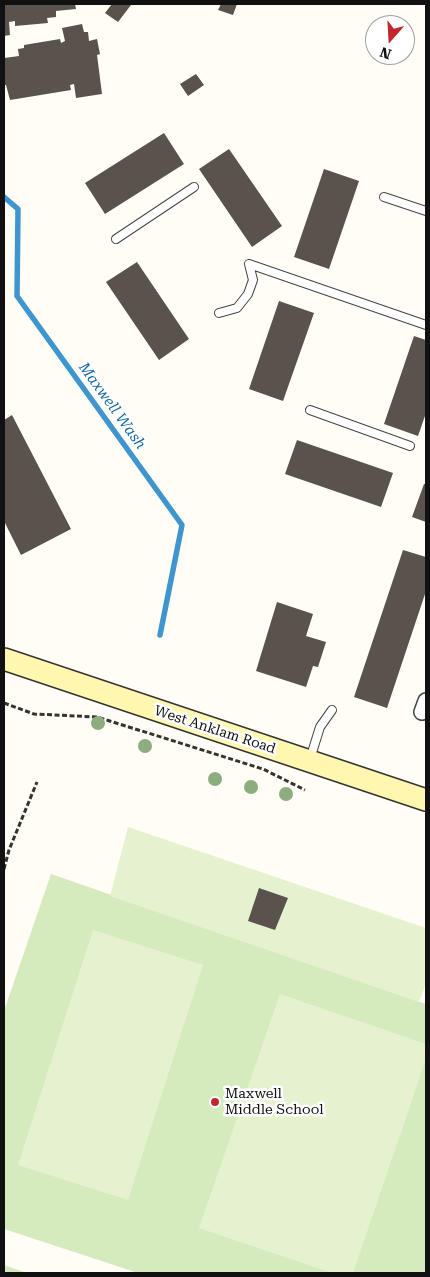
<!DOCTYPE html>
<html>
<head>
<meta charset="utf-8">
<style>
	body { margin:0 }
	#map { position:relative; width:430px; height:1277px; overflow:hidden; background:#fffdf5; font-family:"Roboto Serif",serif }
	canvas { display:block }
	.frame { position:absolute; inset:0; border:5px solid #111; pointer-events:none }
	.north { position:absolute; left:365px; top:15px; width:50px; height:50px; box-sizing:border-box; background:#fff; border:1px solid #a0a0a0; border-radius:50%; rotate:199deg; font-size:14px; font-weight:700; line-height:20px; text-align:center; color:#111 }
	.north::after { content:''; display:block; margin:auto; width:18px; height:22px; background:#c4262e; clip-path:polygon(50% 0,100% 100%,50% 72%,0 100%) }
</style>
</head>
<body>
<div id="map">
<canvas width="430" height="1277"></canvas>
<div class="frame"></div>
<div class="north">N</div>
</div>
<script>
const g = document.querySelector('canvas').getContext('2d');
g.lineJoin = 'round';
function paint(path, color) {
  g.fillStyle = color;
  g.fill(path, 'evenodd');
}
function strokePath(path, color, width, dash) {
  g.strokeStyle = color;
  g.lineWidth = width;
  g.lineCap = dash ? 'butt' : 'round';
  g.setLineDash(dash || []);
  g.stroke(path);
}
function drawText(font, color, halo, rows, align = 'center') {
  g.font = font + ' "Roboto Serif",serif';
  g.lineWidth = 5;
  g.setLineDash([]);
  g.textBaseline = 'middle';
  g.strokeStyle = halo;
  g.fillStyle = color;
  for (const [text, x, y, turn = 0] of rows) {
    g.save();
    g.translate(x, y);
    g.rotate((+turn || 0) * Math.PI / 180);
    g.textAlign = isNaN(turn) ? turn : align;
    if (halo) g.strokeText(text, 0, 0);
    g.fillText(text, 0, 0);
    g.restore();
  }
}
const green = new Path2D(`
	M 51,874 L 426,1004 L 426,1273 L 138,1273 L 4,1229 L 4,1011 Z
	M 4,1265 L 27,1273 L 4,1273 Z`);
const pitch = new Path2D(`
	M 128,827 L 426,928 L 426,983 L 419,1002 L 110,896 Z
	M 93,930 L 203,965 L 128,1200 L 18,1165 Z
	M 280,994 L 426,1044 L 426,1059 L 353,1273 L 332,1273 L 199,1228 Z`);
const stream = new Path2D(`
	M 4,197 L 18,209 L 17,296 L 182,525 L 160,635`);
const building = new Path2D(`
	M 4,4 L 75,4 L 76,9 L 56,11 L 56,17 L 47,18 L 48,23 L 15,26 L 15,21 L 9,22 L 10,35 L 4,36 Z
	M 112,4 L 131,5 L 118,22 L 105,13 Z
	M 221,4 L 237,4 L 233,15 L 218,10 Z
	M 82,24 L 84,32 L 88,32 L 89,41 L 97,39 L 100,54 L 97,55 L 102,94 L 76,98 L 74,84 L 70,85 L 71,90 L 10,100 L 6,85 L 4,85 L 4,58 L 19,56 L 18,49 L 24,48 L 24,45 L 60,39 L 61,43 L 65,41 L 62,28 Z
	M 196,74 L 204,85 L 188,96 L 180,84 Z
	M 164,133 L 184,164 L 105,214 L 85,183 Z
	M 229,149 L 282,226 L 252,247 L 199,169 Z
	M 324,169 L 359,181 L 329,269 L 294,257 Z
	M 137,262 L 189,339 L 159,360 L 106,282 Z
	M 279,301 L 314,313 L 283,401 L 249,389 Z
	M 414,336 L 426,340 L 426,413 L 418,436 L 384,424 Z
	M 12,415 L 71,529 L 21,555 L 4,521 L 4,420 Z
	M 297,440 L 393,473 L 381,507 L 285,474 Z
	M 424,484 L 426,484 L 426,522 L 412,517 Z
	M 403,550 L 426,557 L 426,591 L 387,708 L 354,697 Z
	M 277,602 L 313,614 L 306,636 L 326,642 L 318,667 L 313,666 L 306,687 L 256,671 Z
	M 259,888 L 288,898 L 275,930 L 248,921 Z`);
const path = new Path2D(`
	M 4,703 L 34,714 L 97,717 L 263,769 L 305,790
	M 4,869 L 9,850 L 37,782`);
const service = new Path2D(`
	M 384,197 L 426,211
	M 116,239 L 194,187
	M 249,264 L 426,325
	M 219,313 L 237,308 L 248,294 L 253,280 L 249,264
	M 310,410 L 410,446
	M 310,759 L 320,727 L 332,710`);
const minor = new Path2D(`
	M 422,712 L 426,701`);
const secondary = new Path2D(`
	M 4,659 L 426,800`);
const trees = [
	[98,723],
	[145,746],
	[215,779],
	[251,787],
	[286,794]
];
const markers = [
	[215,1102,5,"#c4262e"]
];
const streetNames = [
	["West Anklam Road",215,730,18]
];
const poiNames = [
	["Maxwell",225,1094],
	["Middle School",225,1110]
];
const waterNames = [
	["Maxwell Wash",112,406,54]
];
paint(green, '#d5ebbd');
paint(pitch, '#e6f2cf');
strokePath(stream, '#3f96cf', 5.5);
paint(building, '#5a524d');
strokePath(service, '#444', 10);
strokePath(minor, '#444', 18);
strokePath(secondary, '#333', 24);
strokePath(path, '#333', 3, [5, 2.5]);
strokePath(service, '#fff', 8);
strokePath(minor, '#fff', 15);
strokePath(secondary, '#fff6b0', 21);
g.fillStyle = '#8dad7f';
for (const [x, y] of trees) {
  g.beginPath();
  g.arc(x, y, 7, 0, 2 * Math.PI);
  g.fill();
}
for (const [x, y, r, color] of markers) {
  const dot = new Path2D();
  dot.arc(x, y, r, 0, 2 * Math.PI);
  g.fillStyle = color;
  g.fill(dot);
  strokePath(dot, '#fff', 2);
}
drawText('14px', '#111', '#fff', streetNames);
drawText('14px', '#111', '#fff', poiNames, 'left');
drawText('italic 15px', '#1768a6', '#fff', waterNames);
</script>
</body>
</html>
